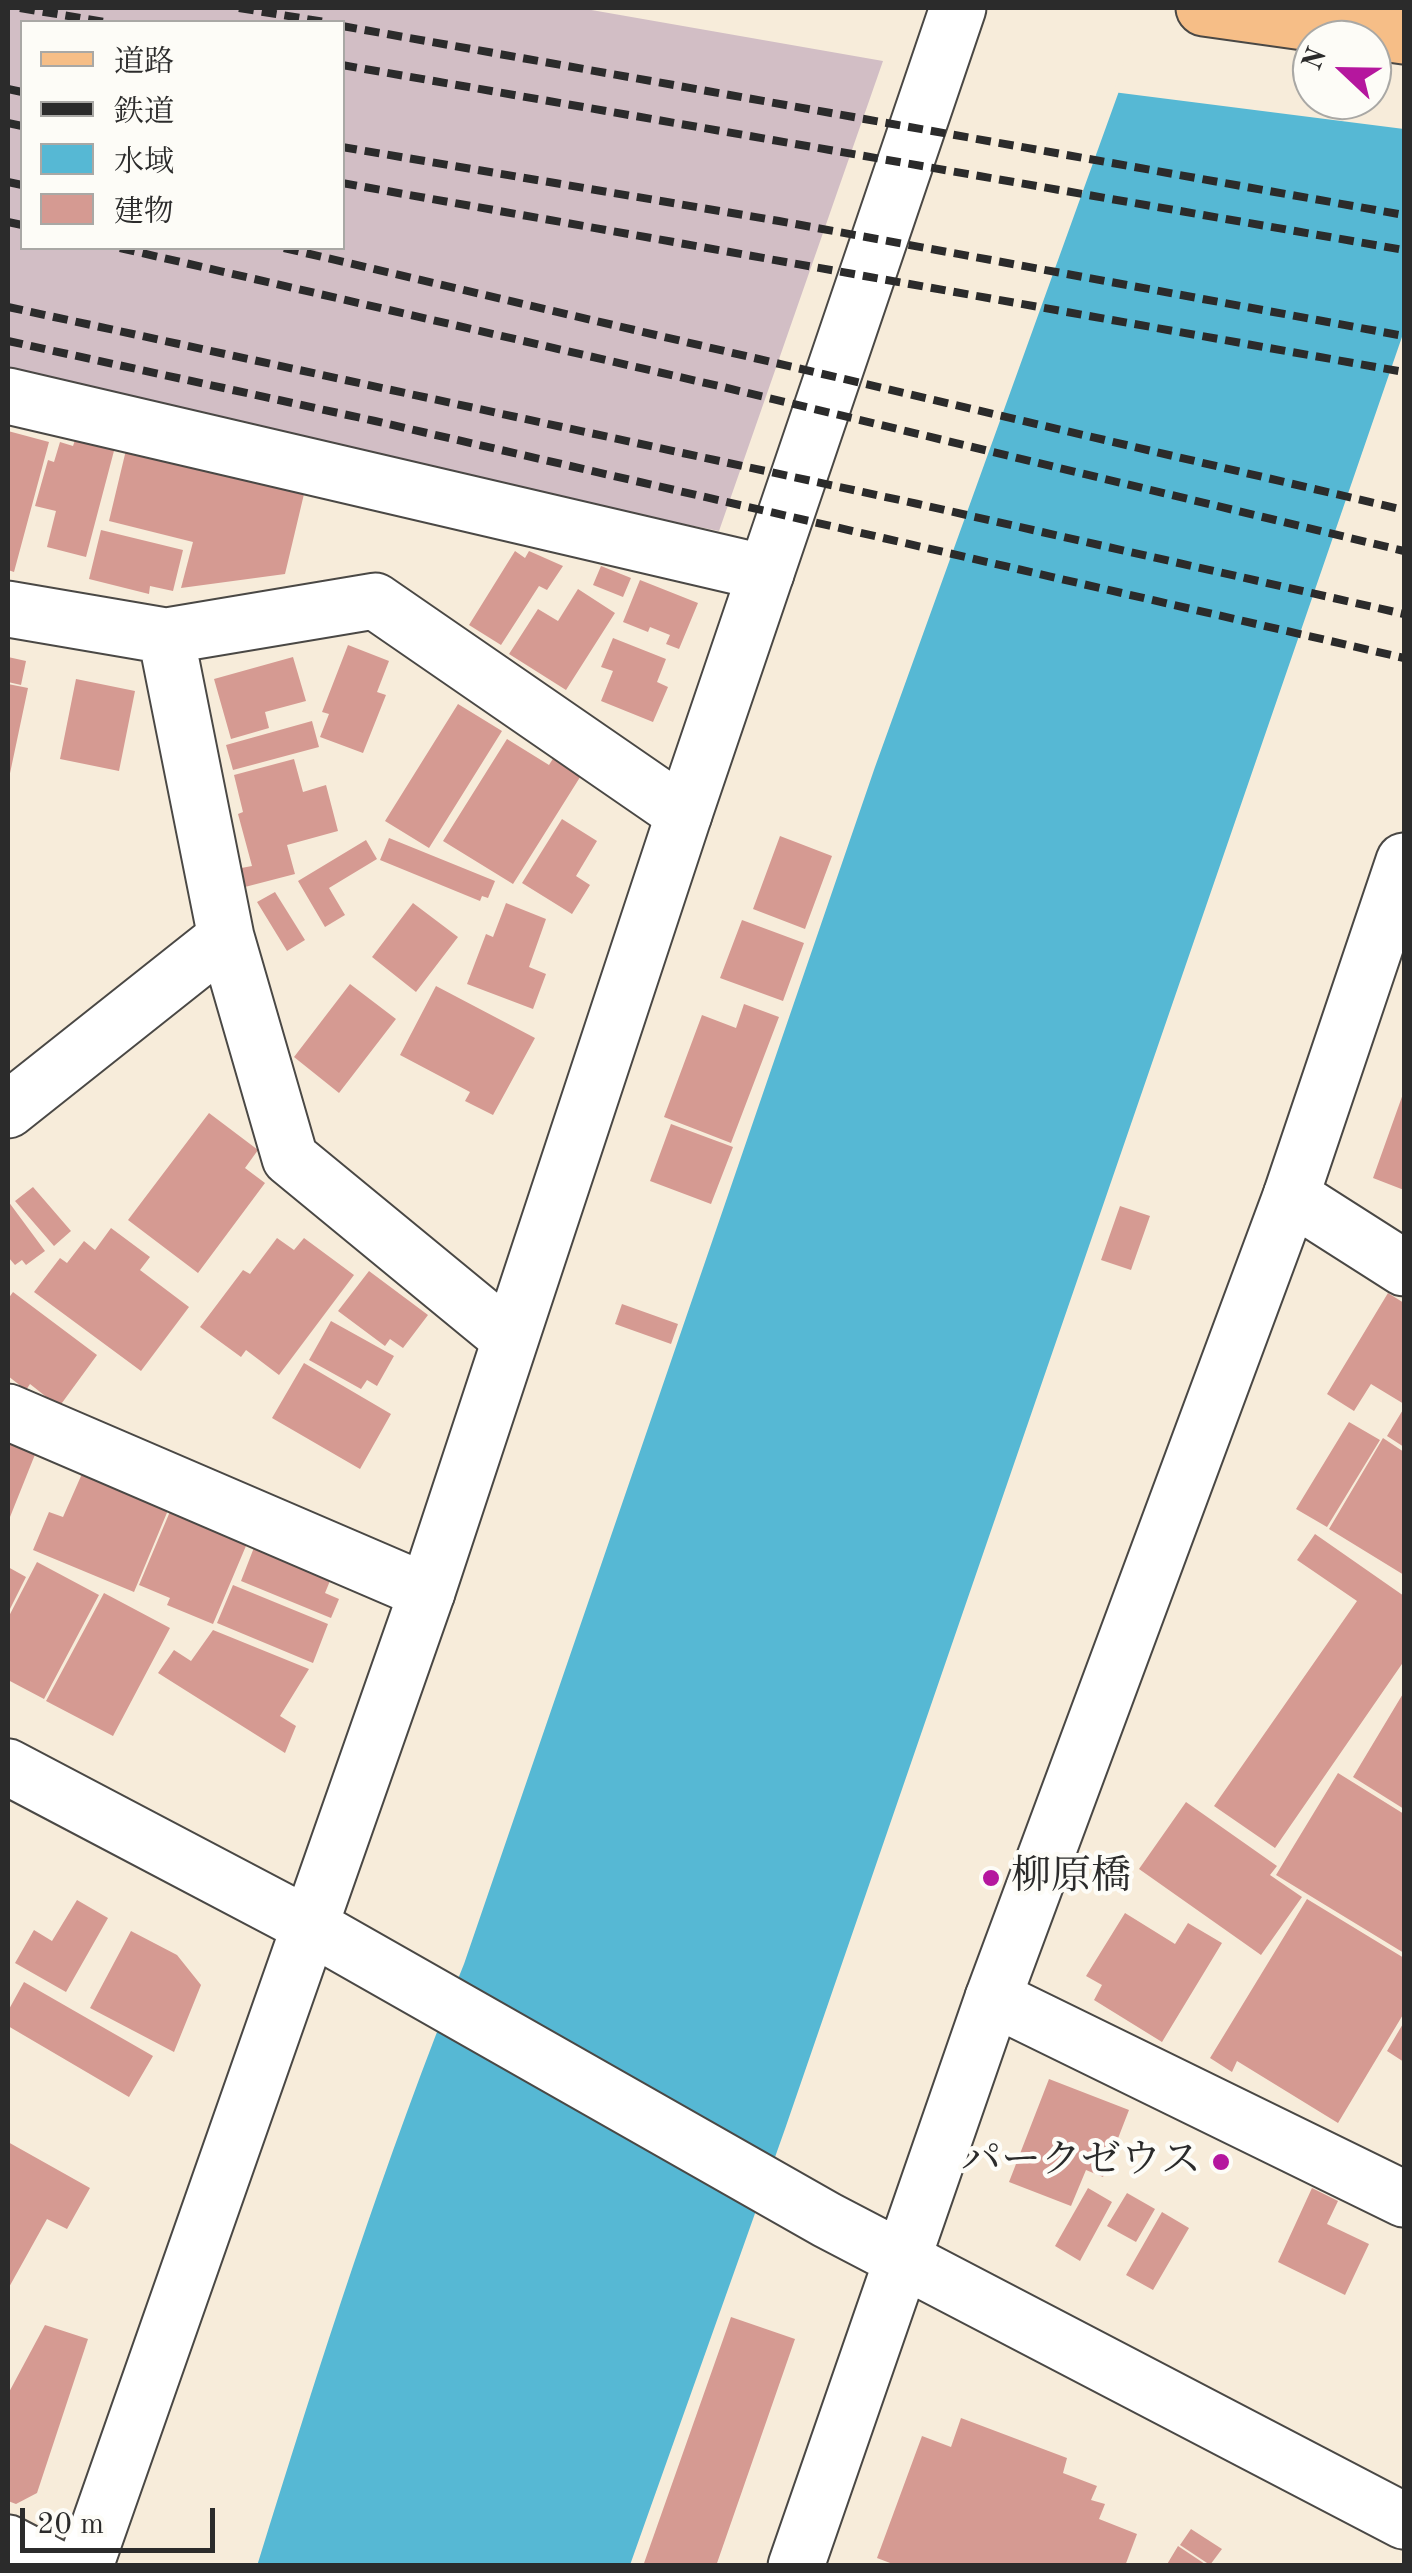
<!DOCTYPE html>
<html>
<head>
<meta charset="utf-8">
<style>
	body { margin:0 }
	#map { position:relative; width:1412px; height:2573px; overflow:hidden; background:#f7ecda; font-family:"Old Standard TT","Noto Serif JP",serif }
	canvas { display:block }
	.frame { position:absolute; inset:0; border:10px solid #2b2b2b; pointer-events:none }
	.legend { position:absolute; left:20px; top:20px; width:325px; height:230px; box-sizing:border-box; background:#fdfcf7; border:2px solid #a9a8a5; margin:0; padding:12px 18px; list-style:none; font-size:30px; color:#2b2b2b }
	.legend li { display:flex; align-items:center; gap:20px; height:50px }
	.legend b { width:50px; border:2px solid #a9a8a5 }
	.north { position:absolute; left:1292px; top:20px; width:100px; height:100px; box-sizing:border-box; background:#fdfcf7; border:2px solid #a9a8a5; border-radius:50%; rotate:292deg; font-size:28px; font-weight:700; line-height:40px; text-align:center; color:#2b2b2b }
	.north::after { content:''; display:block; margin:auto; width:35px; height:45px; background:#b5179e; clip-path:polygon(50% 0,100% 100%,50% 72%,0 100%) }
	.scale { position:absolute; left:20px; top:2508px; width:195px; height:45px; box-sizing:border-box; border:5px solid #2b2b2b; border-top:0; padding-left:12px; font-size:30px; line-height:35px; white-space:nowrap; color:#2b2b2b; -webkit-text-stroke:8px #fdfcf7; paint-order:stroke }
</style>
</head>
<body>
<div id="map">
<canvas width="1412" height="2573"></canvas>
<div class="frame"></div>
<ul class="legend">
<li><b style="height:12px;background:#f6be87"></b>道路</li>
<li><b style="height:12px;background:#2b2b2b"></b>鉄道</li>
<li><b style="height:28px;background:#56b8d4"></b>水域</li>
<li><b style="height:28px;background:#d59a92"></b>建物</li>
</ul>
<div class="north">N</div>
<div class="scale">20 m</div>
</div>
<script>
const g = document.querySelector('canvas').getContext('2d');
g.lineJoin = 'round';
function paint(path, color) {
  g.fillStyle = color;
  g.fill(path, 'evenodd');
}
function strokePath(path, color, width, dash) {
  g.strokeStyle = color;
  g.lineWidth = width;
  g.lineCap = dash ? 'butt' : 'round';
  g.setLineDash(dash || []);
  g.stroke(path);
}
function drawText(font, color, halo, rows, align = 'center') {
  g.font = font + ' "Old Standard TT","Noto Serif JP",serif';
  g.lineWidth = 9;
  g.setLineDash([]);
  g.textBaseline = 'middle';
  g.strokeStyle = halo;
  g.fillStyle = color;
  for (const [text, x, y, turn = 0] of rows) {
    g.save();
    g.translate(x, y);
    g.rotate((+turn || 0) * Math.PI / 180);
    g.textAlign = isNaN(turn) ? turn : align;
    if (halo) g.strokeText(text, 0, 0);
    g.fillText(text, 0, 0);
    g.restore();
  }
}
const industrial = new Path2D(`
	M 8,8 L 580,8 L 883,61 L 719,531 L 8,390 ZM 22,22 L 342,22 L 342,248 L 22,248 Z`);
const water = new Path2D(`
	M 1149,8 L 1404,8 L 1404,331 L 785,2129 L 630,2565 L 257,2566 C 320,2363 384,2161 464,1964 L 875,767 ZM 1312,40 L 1372,40 L 1372,100 L 1312,100 Z`);
const pier = new Path2D(`
	M 1144,8 L 1404,8 L 1404,129 L 1113,92 ZM 1312,40 L 1372,40 L 1372,100 L 1312,100 Z`);
const building = new Path2D(`
	M 8,431 L 49,442 L 14,572 L 8,570 Z
	M 76,437 L 115,447 L 86,557 L 47,547 L 56,511 L 35,506 L 48,460 L 54,462 L 60,442 L 73,446 Z
	M 126,450 L 304,494 L 285,574 L 181,588 L 193,542 L 109,521 Z
	M 101,530 L 183,550 L 173,591 L 150,586 L 149,594 L 89,579 Z
	M 515,551 L 525,558 L 529,551 L 563,566 L 547,590 L 539,586 L 501,645 L 469,625 Z
	M 601,566 L 631,578 L 623,597 L 593,585 Z
	M 640,580 L 698,603 L 679,649 L 666,644 L 670,635 L 650,627 L 648,632 L 623,622 Z
	M 578,589 L 615,613 L 566,690 L 509,654 L 538,609 L 558,621 Z
	M 613,638 L 666,659 L 657,682 L 668,687 L 653,722 L 601,701 L 613,671 L 601,667 Z
	M 348,645 L 389,661 L 377,692 L 386,695 L 363,753 L 320,737 L 329,714 L 322,712 Z
	M 8,657 L 26,661 L 21,685 L 8,682 Z
	M 293,657 L 306,701 L 265,712 L 269,728 L 231,739 L 214,679 Z
	M 76,679 L 135,691 L 119,771 L 60,759 Z
	M 8,684 L 28,688 L 9,778 L 8,777 Z
	M 458,704 L 502,731 L 429,848 L 385,821 Z
	M 312,721 L 319,747 L 233,770 L 226,745 Z
	M 507,739 L 549,765 L 554,757 L 582,774 L 513,884 L 443,841 Z
	M 294,759 L 303,792 L 326,785 L 338,831 L 287,845 L 295,874 L 241,888 L 236,869 L 252,866 L 238,814 L 243,812 L 234,775 Z
	M 562,819 L 597,841 L 576,876 L 590,885 L 572,914 L 522,883 Z
	M 780,836 L 832,856 L 805,929 L 753,909 Z
	M 389,838 L 495,881 L 488,898 L 482,896 L 480,901 L 380,860 Z
	M 366,840 L 377,859 L 329,888 L 345,915 L 325,927 L 298,881 Z
	M 275,892 L 305,940 L 287,951 L 257,902 Z
	M 413,903 L 458,937 L 416,992 L 372,957 Z
	M 506,903 L 546,919 L 529,967 L 546,974 L 533,1009 L 467,984 L 486,934 L 493,937 Z
	M 742,920 L 804,943 L 783,1001 L 720,978 Z
	M 350,984 L 396,1019 L 339,1093 L 294,1057 Z
	M 436,986 L 535,1038 L 493,1115 L 465,1101 L 470,1092 L 400,1055 Z
	M 744,1004 L 779,1017 L 731,1143 L 664,1117 L 702,1015 L 736,1028 Z
	M 1404,1091 L 1404,1190 L 1373,1178 Z
	M 209,1113 L 258,1150 L 245,1168 L 265,1183 L 198,1273 L 128,1220 Z
	M 671,1124 L 733,1147 L 711,1204 L 650,1181 Z
	M 33,1187 L 71,1231 L 54,1246 L 15,1201 Z
	M 8,1201 L 45,1251 L 26,1265 L 22,1260 L 15,1265 L 8,1257 Z
	M 1120,1206 L 1150,1216 L 1131,1270 L 1101,1260 Z
	M 111,1228 L 150,1257 L 140,1270 L 189,1307 L 141,1371 L 34,1292 L 60,1258 L 67,1263 L 84,1241 L 95,1250 Z
	M 277,1238 L 294,1250 L 304,1238 L 354,1275 L 279,1375 L 246,1350 L 241,1357 L 200,1327 L 243,1270 L 250,1274 Z
	M 369,1271 L 428,1315 L 403,1348 L 390,1339 L 385,1346 L 338,1311 Z
	M 13,1292 L 97,1355 L 59,1407 L 30,1384 L 26,1390 L 8,1376 L 8,1299 Z
	M 1388,1293 L 1404,1303 L 1404,1404 L 1371,1384 L 1354,1411 L 1327,1394 Z
	M 622,1304 L 678,1324 L 671,1344 L 615,1324 Z
	M 331,1321 L 394,1356 L 377,1386 L 367,1380 L 361,1389 L 309,1360 Z
	M 304,1363 L 391,1414 L 360,1469 L 272,1418 Z
	M 1404,1408 L 1404,1447 L 1387,1436 Z
	M 1349,1422 L 1380,1440 L 1327,1527 L 1296,1509 Z
	M 8,1435 L 38,1447 L 8,1522 Z
	M 1383,1438 L 1404,1452 L 1404,1575 L 1329,1529 Z
	M 85,1467 L 171,1503 L 134,1592 L 33,1550 L 49,1512 L 63,1517 Z
	M 174,1502 L 251,1534 L 213,1624 L 167,1605 L 170,1598 L 139,1585 Z
	M 1315,1534 L 1404,1596 L 1404,1661 L 1275,1848 L 1214,1806 L 1357,1601 L 1297,1560 Z
	M 255,1545 L 332,1576 L 325,1593 L 339,1599 L 331,1618 L 241,1581 Z
	M 37,1562 L 99,1595 L 44,1699 L 8,1680 L 8,1618 Z
	M 8,1567 L 26,1577 L 8,1613 Z
	M 233,1585 L 328,1624 L 313,1663 L 217,1623 Z
	M 104,1593 L 170,1628 L 113,1736 L 46,1701 Z
	M 213,1630 L 309,1669 L 280,1716 L 296,1726 L 285,1753 L 158,1673 L 174,1650 L 191,1661 Z
	M 1404,1692 L 1404,1809 L 1353,1777 Z
	M 1338,1773 L 1404,1814 L 1404,1953 L 1276,1875 Z
	M 1186,1802 L 1277,1866 L 1270,1875 L 1302,1897 L 1261,1955 L 1139,1869 Z
	M 1307,1899 L 1404,1958 L 1404,2013 L 1338,2123 L 1237,2061 L 1232,2072 L 1210,2058 Z
	M 77,1900 L 108,1918 L 66,1992 L 15,1963 L 34,1930 L 52,1941 Z
	M 1125,1913 L 1175,1944 L 1188,1923 L 1222,1943 L 1162,2042 L 1094,2000 L 1102,1985 L 1086,1976 Z
	M 131,1931 L 177,1955 L 201,1985 L 174,2052 L 90,2008 Z
	M 24,1982 L 153,2056 L 129,2097 L 8,2026 L 8,2011 Z
	M 1404,2022 L 1404,2062 L 1387,2051 Z
	M 1049,2079 L 1129,2110 L 1103,2177 L 1086,2170 L 1071,2206 L 1009,2182 Z
	M 8,2142 L 90,2188 L 67,2229 L 47,2219 L 8,2289 Z
	M 1088,2188 L 1112,2202 L 1080,2261 L 1055,2246 Z
	M 1312,2188 L 1338,2201 L 1327,2224 L 1369,2244 L 1345,2295 L 1278,2262 Z
	M 1127,2193 L 1155,2209 L 1136,2242 L 1107,2226 Z
	M 1162,2212 L 1189,2228 L 1153,2290 L 1126,2275 Z
	M 731,2317 L 795,2339 L 716,2566 L 643,2566 Z
	M 45,2325 L 88,2339 L 37,2493 L 16,2504 L 8,2501 L 8,2394 Z
	M 961,2418 L 1067,2458 L 1063,2473 L 1097,2486 L 1091,2500 L 1105,2504 L 1099,2519 L 1137,2534 L 1125,2566 L 898,2566 L 877,2558 L 922,2436 L 951,2447 Z
	M 1191,2529 L 1222,2549 L 1210,2565 L 1180,2545 Z
	M 1178,2546 L 1208,2566 L 1166,2566 Z`);
const minor = new Path2D(`
	M 8,396 L 766,573
	M 8,609 L 166,636 L 375,601 L 684,814
	M 166,636 L 226,937 L 290,1158 L 510,1339
	M 8,1110 L 226,937
	M 1291,1196 L 1404,1268
	M 8,1412 L 427,1592
	M 993,1998 L 1404,2199
	M 8,2543 L 52,2566`);
const tertiary = new Path2D(`
	M 8,1767 L 308,1925 L 827,2220 L 1404,2521
	M 85,2566 L 427,1592 L 684,814 L 958,8
	M 796,2566 L 993,1998 L 1291,1196 L 1404,861`);
const primary = new Path2D(`
	M 1204,8 L 1404,36`);
const rail = new Path2D(`
	M 20,8 L 105,22
	M 239,8 L 325,22
	M 342,26 L 1404,215
	M 342,65 L 1404,250
	M 8,89 L 22,92
	M 8,123 L 22,126
	M 342,147 L 779,221 L 1404,336
	M 8,182 L 22,185
	M 342,183 L 1404,372
	M 8,222 L 22,225
	M 120,248 L 723,387 L 1404,551
	M 284,248 L 1404,510
	M 8,307 L 918,504 L 1404,614
	M 8,341 L 375,421 L 1404,658`);
const markers = [
	[991,1878,10,"#b5179e"],
	[1221,2162,10,"#b5179e"]
];
const poiNames = [
	["柳原橋",1011,1878],
	["パークゼウス",1201,2162,"right"]
];
paint(industrial, '#d2bec5');
paint(water, '#56b8d4');
paint(pier, '#f7ecda');
paint(building, '#d59a92');
strokePath(minor, '#4a4845', 59);
strokePath(tertiary, '#4a4845', 59);
strokePath(primary, '#4a4845', 59);
strokePath(minor, '#fff', 55);
strokePath(tertiary, '#fff', 55);
strokePath(primary, '#f6be87', 55);
strokePath(rail, '#2b2b2b', 8, [15, 8]);
for (const [x, y, r, color] of markers) {
  const dot = new Path2D();
  dot.arc(x, y, r, 0, 2 * Math.PI);
  g.fillStyle = color;
  g.fill(dot);
  strokePath(dot, '#fdfcf7', 4);
}
drawText('40px', '#2b2b2b', '#fdfcf7', poiNames, 'left');
</script>
</body>
</html>
